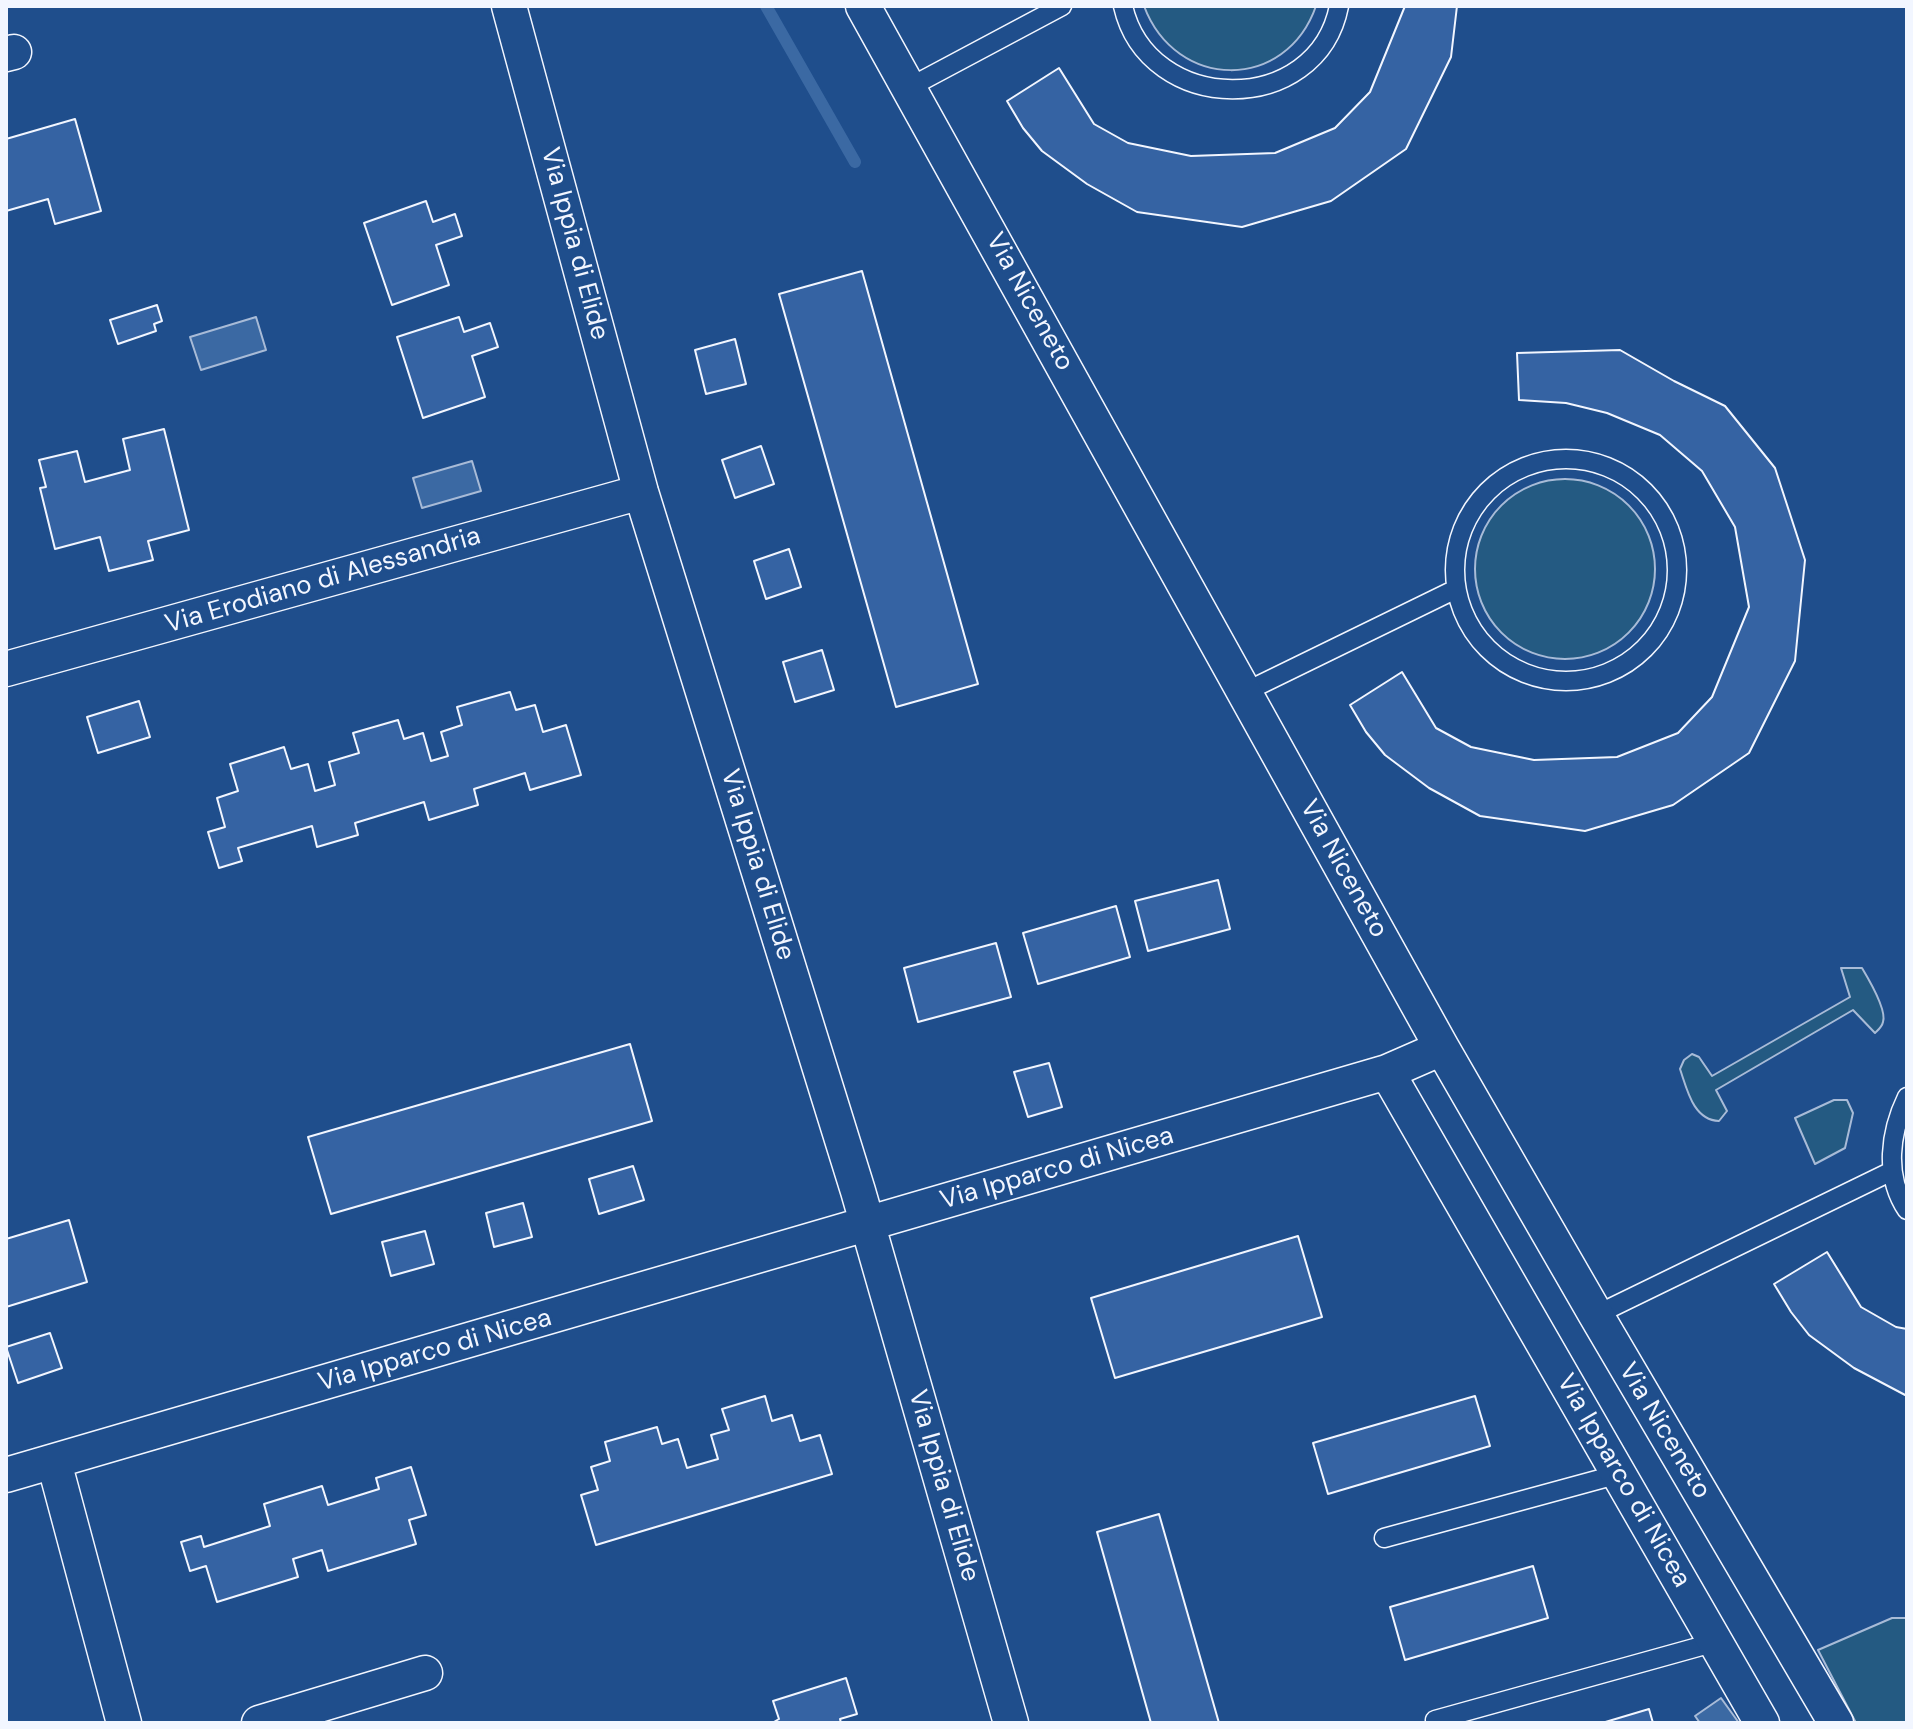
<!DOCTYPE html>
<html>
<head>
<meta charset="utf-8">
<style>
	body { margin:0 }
	#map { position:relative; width:1913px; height:1729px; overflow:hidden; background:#1f4e8c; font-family:"DM Sans",sans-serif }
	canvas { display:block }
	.frame { position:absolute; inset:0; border:8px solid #f2f6ff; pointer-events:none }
</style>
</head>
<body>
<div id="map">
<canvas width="1913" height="1729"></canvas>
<div class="frame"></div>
</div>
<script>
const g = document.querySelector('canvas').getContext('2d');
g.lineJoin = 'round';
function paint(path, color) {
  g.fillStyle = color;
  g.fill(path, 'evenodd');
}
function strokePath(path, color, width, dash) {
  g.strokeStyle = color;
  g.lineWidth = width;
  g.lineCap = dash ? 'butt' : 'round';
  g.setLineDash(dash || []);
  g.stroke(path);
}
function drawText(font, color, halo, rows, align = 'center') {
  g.font = font + ' "DM Sans",sans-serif';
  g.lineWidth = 6;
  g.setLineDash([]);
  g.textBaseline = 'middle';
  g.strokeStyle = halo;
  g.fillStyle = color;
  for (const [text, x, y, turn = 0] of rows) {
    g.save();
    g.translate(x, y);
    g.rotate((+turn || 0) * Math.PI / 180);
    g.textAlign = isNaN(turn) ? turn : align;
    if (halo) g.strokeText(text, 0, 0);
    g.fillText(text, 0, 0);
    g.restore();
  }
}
const green = new Path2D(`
	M 1144,6 L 1316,6 C 1286,92 1176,91 1144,6 Z
	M1475 569a90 90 0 1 1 180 0a90 90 0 1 1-180 0Z
	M 1841,968 L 1862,968 C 1868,978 1887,1010 1883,1022 C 1882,1027 1878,1030 1875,1033 L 1853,1010 L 1716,1090 L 1727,1111 L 1719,1121 C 1693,1120 1687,1089 1680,1069 L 1684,1060 L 1692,1054 L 1699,1057 L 1712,1076 L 1850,997 Z
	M 1834,1100 L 1847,1100 L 1853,1113 L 1845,1148 L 1815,1164 L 1795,1118 Z
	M 1892,1618 L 1907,1618 L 1907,1723 L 1856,1723 L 1818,1650 Z`);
const water = new Path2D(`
	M 256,317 L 266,350 L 201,370 L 190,337 Z
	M 472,461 L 481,491 L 422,508 L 413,478 Z
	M 1721,1698 L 1739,1723 L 1700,1723 L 1695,1716 Z`);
const stream = new Path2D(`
	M 766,6 L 855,162`);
const building = new Path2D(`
	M 1405,6 L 1457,6 L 1451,57 L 1406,149 L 1331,201 L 1242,227 L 1137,212 L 1087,184 L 1042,151 L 1023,128 L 1007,101 L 1059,68 L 1094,124 L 1128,143 L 1191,156 L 1275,153 L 1335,128 L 1370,92 Z
	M 75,119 L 101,211 L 55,224 L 48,199 L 6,211 L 6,139 Z
	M 426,201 L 433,222 L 455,214 L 462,236 L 436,245 L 449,285 L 392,305 L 364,223 Z
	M 862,271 L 978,684 L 896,707 L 779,294 Z
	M 157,305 L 162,321 L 154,324 L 156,331 L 118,344 L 110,320 Z
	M 459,317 L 464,332 L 490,323 L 498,347 L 472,356 L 485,397 L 423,418 L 397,337 Z
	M 735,339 L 746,384 L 706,394 L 695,350 Z
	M 1620,350 L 1674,381 L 1725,406 L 1775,468 L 1805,560 L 1795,661 L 1749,753 L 1673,805 L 1585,831 L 1480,816 L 1429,788 L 1385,755 L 1366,732 L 1350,705 L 1402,672 L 1436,728 L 1471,747 L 1534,760 L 1617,757 L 1678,733 L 1712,697 L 1749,607 L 1735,527 L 1702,471 L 1660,435 L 1607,413 L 1566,403 L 1519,400 L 1517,353 Z
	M 164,429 L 189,530 L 148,541 L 153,560 L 109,571 L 100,537 L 55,549 L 40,488 L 46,487 L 39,460 L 77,451 L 85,482 L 130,470 L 123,439 Z
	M 761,446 L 774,484 L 735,498 L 722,460 Z
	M 789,549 L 801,587 L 766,599 L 754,561 Z
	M 822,650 L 834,690 L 795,702 L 783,662 Z
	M 510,692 L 516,710 L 535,705 L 543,732 L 566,725 L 581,775 L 530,790 L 525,773 L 474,789 L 478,805 L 429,820 L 424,802 L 355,823 L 358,835 L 317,847 L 312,826 L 238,848 L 242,861 L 219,868 L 208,832 L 225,827 L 217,798 L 238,791 L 230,764 L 284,747 L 291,769 L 308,764 L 315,791 L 335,785 L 329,762 L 359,753 L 353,733 L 398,720 L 404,739 L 423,733 L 431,761 L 448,756 L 441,732 L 462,725 L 457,707 Z
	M 139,701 L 150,737 L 98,753 L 87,717 Z
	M 1218,880 L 1230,929 L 1148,951 L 1135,901 Z
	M 1116,906 L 1130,957 L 1038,984 L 1023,933 Z
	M 996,943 L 1011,997 L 918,1022 L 904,968 Z
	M 630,1044 L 652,1121 L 331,1214 L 308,1137 Z
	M 1049,1063 L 1062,1107 L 1028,1117 L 1014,1072 Z
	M 633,1166 L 644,1200 L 599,1214 L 589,1179 Z
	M 523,1203 L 532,1237 L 494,1247 L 486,1213 Z
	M 69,1220 L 87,1282 L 6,1307 L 6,1239 Z
	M 425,1231 L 434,1264 L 391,1276 L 382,1242 Z
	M 1298,1236 L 1322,1317 L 1115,1378 L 1091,1298 Z
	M 1827,1252 L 1861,1307 L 1896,1327 L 1907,1329 L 1907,1396 L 1854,1368 L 1809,1335 L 1791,1312 L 1774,1284 Z
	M 50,1333 L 62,1368 L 18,1383 L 6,1347 Z
	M 765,1396 L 772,1421 L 792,1415 L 800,1441 L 820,1435 L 832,1474 L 596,1545 L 581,1495 L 598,1490 L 591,1467 L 610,1461 L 605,1442 L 657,1427 L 662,1444 L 678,1439 L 687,1468 L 718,1459 L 711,1435 L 729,1430 L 722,1409 Z
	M 1475,1396 L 1490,1446 L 1328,1494 L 1313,1443 Z
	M 411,1467 L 426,1515 L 409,1520 L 416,1544 L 328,1571 L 322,1550 L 293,1559 L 298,1577 L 217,1602 L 206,1566 L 190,1571 L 181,1542 L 201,1536 L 204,1547 L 270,1526 L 264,1504 L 322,1486 L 328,1505 L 379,1489 L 376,1478 Z
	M 1159,1514 L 1219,1723 L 1151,1723 L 1097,1532 Z
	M 1533,1566 L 1548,1618 L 1405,1660 L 1390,1607 Z
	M 846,1678 L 857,1714 L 840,1719 L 841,1723 L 772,1723 L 779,1719 L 773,1701 Z
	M 1649,1709 L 1653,1723 L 1602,1723 Z`);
const lane = new Path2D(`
	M 1123,6 C 1148,116 1317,118 1339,6
	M 910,87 L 1062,6
	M1455 570a111 111 0 1 1 222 0a111 111 0 1 1-222 0Z
	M 1245,692 L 1456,589
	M 1907,1097 C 1890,1132 1884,1176 1907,1210
	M 1596,1315 L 1892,1171
	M 1384,1538 L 1619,1474
	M 1435,1720 L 1716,1642`);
const street = new Path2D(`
	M 509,6 L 641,492 L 858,1191 L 1011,1723
	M 863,6 L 1442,1048 L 1596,1315 L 1836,1723
	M 6,54 L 14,52
	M 6,669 L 641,492
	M 1387,1072 L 1442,1048
	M 54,1462 L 124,1723
	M 6,1475 L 1387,1072 L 1762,1723
	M 259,1723 L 425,1673`);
const streetNames = [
	["Via Ippia di Elide",574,244,75],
	["Via Niceneto",1029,302,61],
	["Via Erodiano di Alessandria",323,581,-16],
	["Via Ippia di Elide",757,865,73],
	["Via Niceneto",1343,869,61],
	["Via Ipparco di Nicea",1057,1169,-16],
	["Via Ipparco di Nicea",435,1351,-16],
	["Via Niceneto",1664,1431,59],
	["Via Ipparco di Nicea",1623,1481,60],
	["Via Ippia di Elide",943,1486,74]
];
paint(green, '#245a82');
strokePath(green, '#a8bbd7', 2);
paint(water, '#3b69a3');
strokePath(water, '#a8bbd7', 2);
strokePath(stream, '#3b69a3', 12);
paint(building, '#3563a3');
strokePath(building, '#f2f6ff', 2);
strokePath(lane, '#f2f6ff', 21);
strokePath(street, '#f2f6ff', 37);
strokePath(lane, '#1f4e8c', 18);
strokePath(street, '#1f4e8c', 34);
drawText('26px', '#f2f6ff', '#1f4e8c', streetNames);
</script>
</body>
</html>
